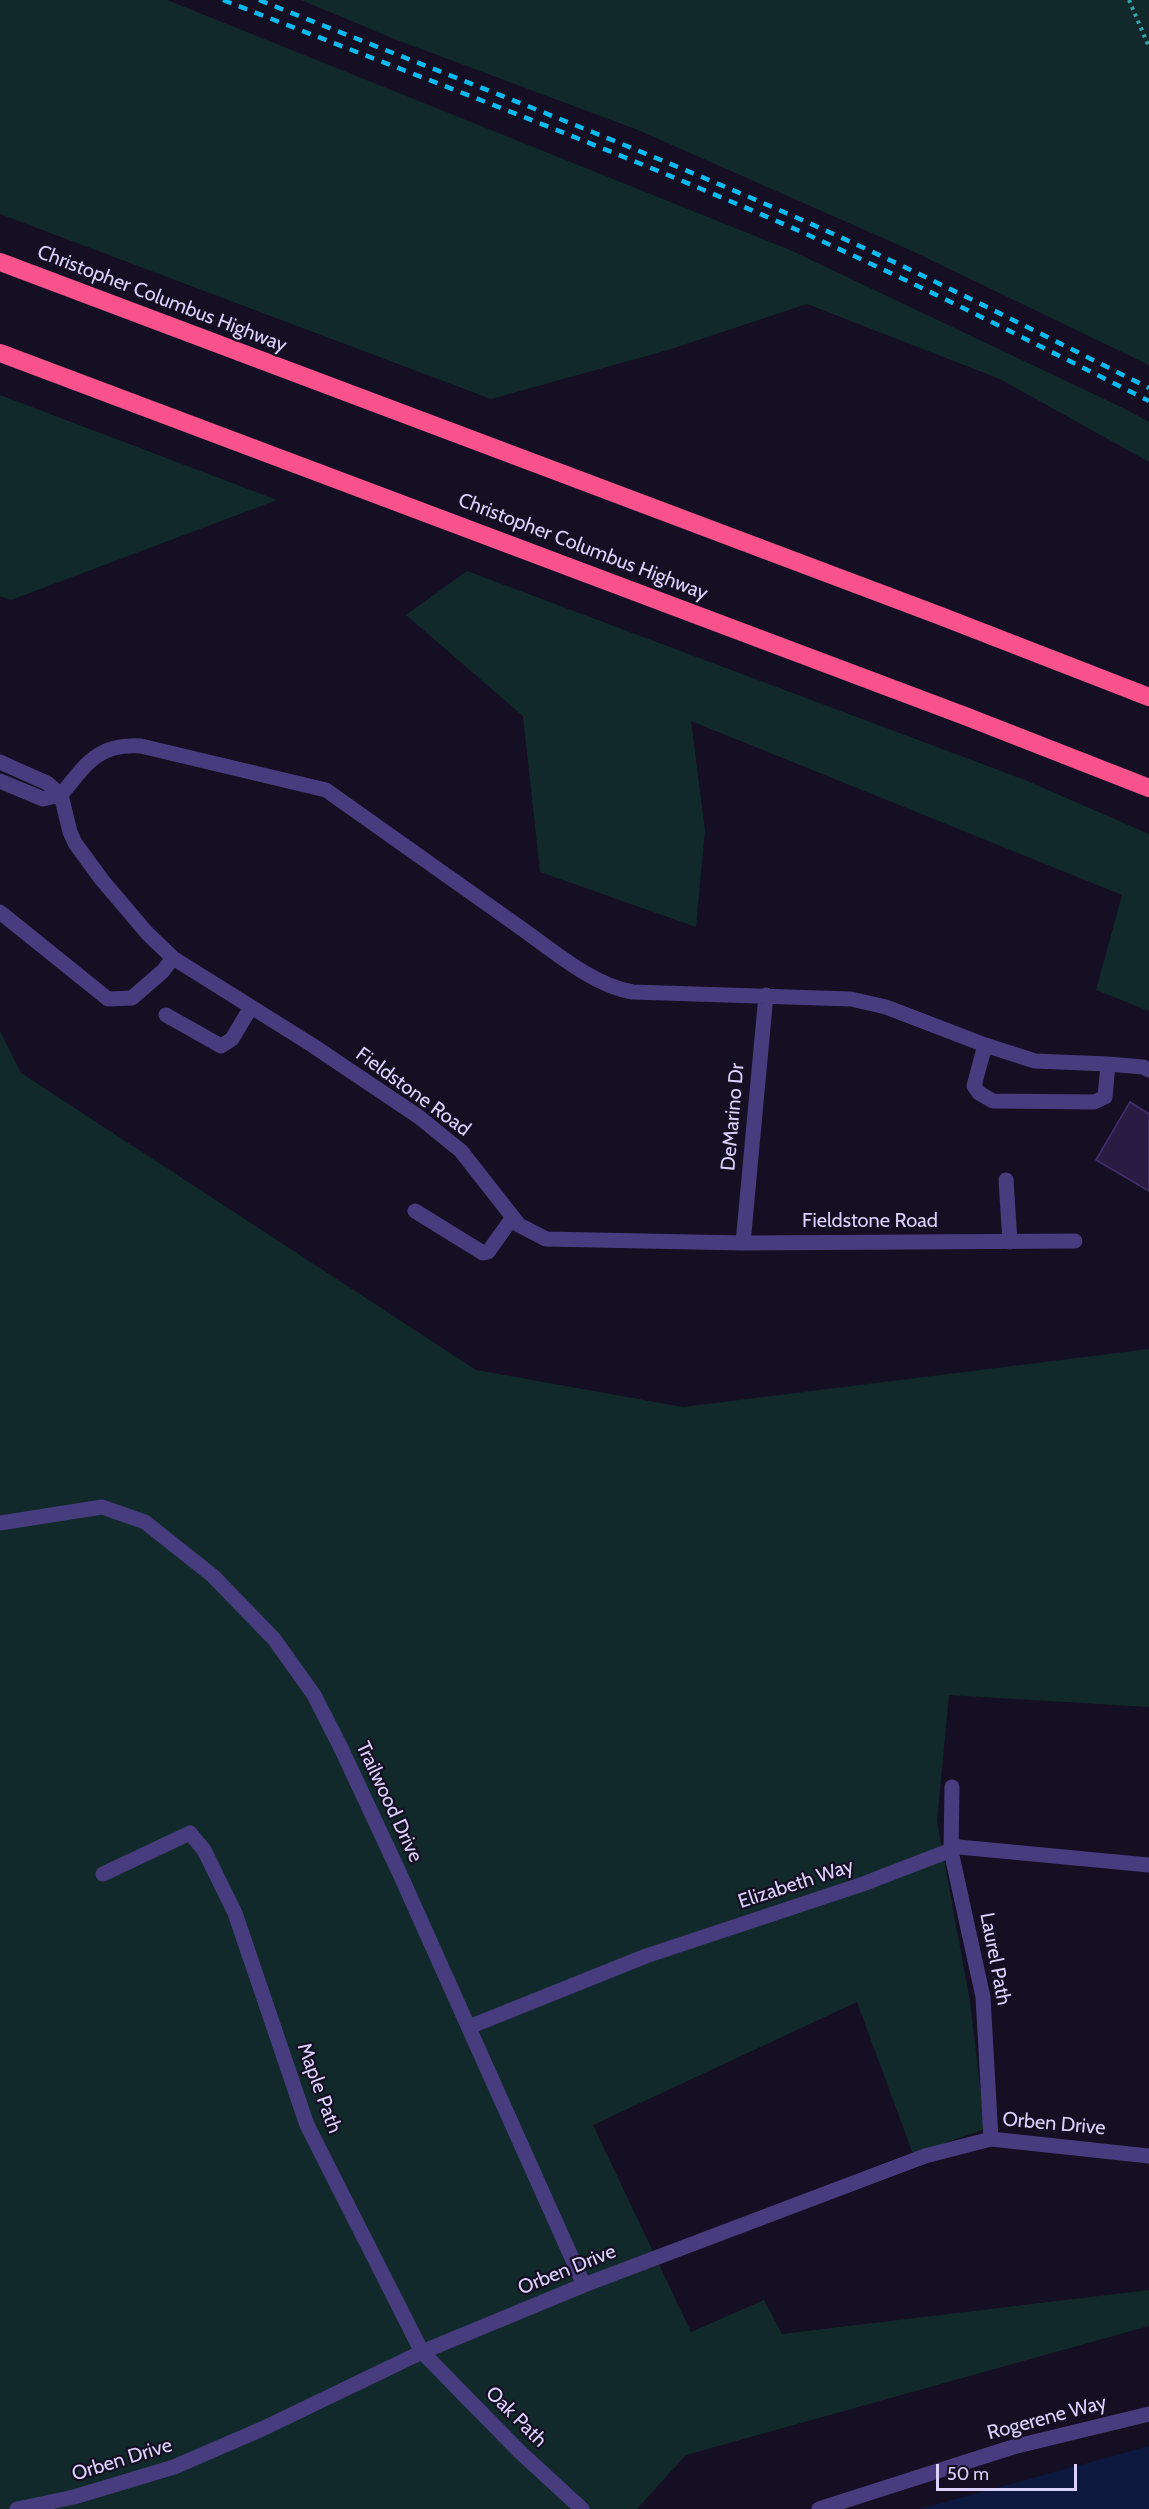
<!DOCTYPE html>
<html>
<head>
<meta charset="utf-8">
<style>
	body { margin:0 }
	#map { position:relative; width:1149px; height:2509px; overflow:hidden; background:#140f22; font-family:Cabin,sans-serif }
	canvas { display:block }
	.scale { position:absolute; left:936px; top:2464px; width:141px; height:27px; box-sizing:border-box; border:3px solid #dcd1fd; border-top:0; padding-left:8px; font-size:18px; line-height:21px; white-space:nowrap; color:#dcd1fd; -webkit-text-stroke:4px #140f22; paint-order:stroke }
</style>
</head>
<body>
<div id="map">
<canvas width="1149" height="2509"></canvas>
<div class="scale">50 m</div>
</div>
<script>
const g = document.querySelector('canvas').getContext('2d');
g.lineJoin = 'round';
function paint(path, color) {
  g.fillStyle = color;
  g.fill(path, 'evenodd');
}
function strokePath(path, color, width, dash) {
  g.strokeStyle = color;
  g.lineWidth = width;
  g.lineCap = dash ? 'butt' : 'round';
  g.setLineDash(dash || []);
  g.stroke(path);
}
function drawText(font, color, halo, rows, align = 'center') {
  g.font = font + ' Cabin,sans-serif';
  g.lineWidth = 4.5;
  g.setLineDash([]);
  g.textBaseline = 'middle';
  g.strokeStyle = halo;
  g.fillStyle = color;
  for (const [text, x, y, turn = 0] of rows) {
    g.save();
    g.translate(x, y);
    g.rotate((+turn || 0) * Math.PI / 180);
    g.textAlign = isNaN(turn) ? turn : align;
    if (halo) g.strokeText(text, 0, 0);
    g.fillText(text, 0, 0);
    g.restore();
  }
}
const green = new Path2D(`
	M 0,0 L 167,0 L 790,250 L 1123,408 L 1149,422 L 1149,462 L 1000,379 L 807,304 L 668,350 L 491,399 L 0,214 Z
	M 301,0 L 1149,0 L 1149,365 L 910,250 L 638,130 L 397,40 Z
	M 0,395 L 277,500 L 11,600 L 0,596 Z
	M 467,571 L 1025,780 L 1149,834 L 1149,1011 L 1096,990 L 1122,895 L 691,721 L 705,830 L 696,927 L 540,872 L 523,716 L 406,615 Z
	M 0,1031 L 21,1073 L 476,1370 L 683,1407 L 1149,1349 L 1149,1707 L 949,1695 L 937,1821 L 970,2001 L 985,2129 L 913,2154 L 857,2002 L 593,2125 L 691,2332 L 764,2300 L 782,2334 L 1149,2290 L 1149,2326 L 686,2455 L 637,2509 L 0,2509 Z`);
const water = new Path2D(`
	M 1149,2446 L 1149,2509 L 919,2509 Z`);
const building = new Path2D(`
	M 1130,1102 L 1149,1114 L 1149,1191 L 1096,1160 Z`);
const path = new Path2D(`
	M 1129,0 L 1149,47`);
const minor = new Path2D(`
	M 0,762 L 47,783 L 61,795
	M 0,781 L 43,799 L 61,795
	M 61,795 L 70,832 L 75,843 L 102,880 L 147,933 L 173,958 L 312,1045 L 419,1117 L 461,1151 L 519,1225 L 546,1239 L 743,1243 L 1075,1241
	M 61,795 C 86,764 98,743 141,746 L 326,790 C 390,835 454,881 518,926 C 551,949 593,986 633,992 L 851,999 L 886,1007 L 985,1045 L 1035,1061 L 1108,1064 L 1143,1067 L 1149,1070
	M 0,912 L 108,999 L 132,998 L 163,971 L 173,958
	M 166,1015 L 221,1046 L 232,1039 L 251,1007
	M 985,1045 L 974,1086 L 979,1093 L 993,1101 L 1094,1102 L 1105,1097 L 1108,1064
	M 1006,1180 L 1010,1242
	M 415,1211 L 483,1253 L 488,1252 L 513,1217
	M 743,1243 L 766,995
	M 0,1523 L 102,1507 L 145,1522 L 213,1576 L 274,1639 L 314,1695 L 341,1748 L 399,1872 L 584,2285
	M 952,1787 L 951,1851 L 983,1997 L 991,2139
	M 103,1874 L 190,1833 L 204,1850 L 235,1913 L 307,2125 L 422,2352 L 519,2451 L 582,2509
	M 469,2027 L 646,1956 L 863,1884 L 959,1847 L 1149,1865
	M 17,2509 L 74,2497 L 174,2467 L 262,2429 L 422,2352 L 584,2285 L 925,2156 L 991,2139 L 1149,2156
	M 819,2509 L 1013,2447 L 1149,2414`);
const highway = new Path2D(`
	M 0,262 L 938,615 L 1149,697
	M 0,353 L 965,716 L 1149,788`);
const rail = new Path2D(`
	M 223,0 C 412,74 603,145 788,226 C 910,280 1030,341 1149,401
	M 259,0 C 437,71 617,139 793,216 C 914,269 1031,329 1149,388`);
const streetNames = [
	["Christopher Columbus Highway",162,299,21],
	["Christopher Columbus Highway",583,547,21],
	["Fieldstone Road",413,1092,36],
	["DeMarino Dr",733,1117,-85],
	["Fieldstone Road",870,1221],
	["Trailwood Drive",389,1802,65],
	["Elizabeth Way",796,1884,-18],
	["Laurel Path",995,1959,79],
	["Maple Path",319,2088,70],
	["Orben Drive",1054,2124,5],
	["Orben Drive",567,2270,-22],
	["Oak Path",516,2417,45],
	["Rogerene Way",1047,2418,-15],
	["Orben Drive",122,2460,-17]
];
paint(green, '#12292b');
paint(water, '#0c183d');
paint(building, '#281c42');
strokePath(building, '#432f6d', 1.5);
strokePath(path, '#34a6ae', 4, [3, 4.5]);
strokePath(minor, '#473c7e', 15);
strokePath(highway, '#f7528c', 18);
strokePath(rail, '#0bbbef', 4.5, [9, 8]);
drawText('20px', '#dcd1fd', '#140f22', streetNames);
</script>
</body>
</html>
